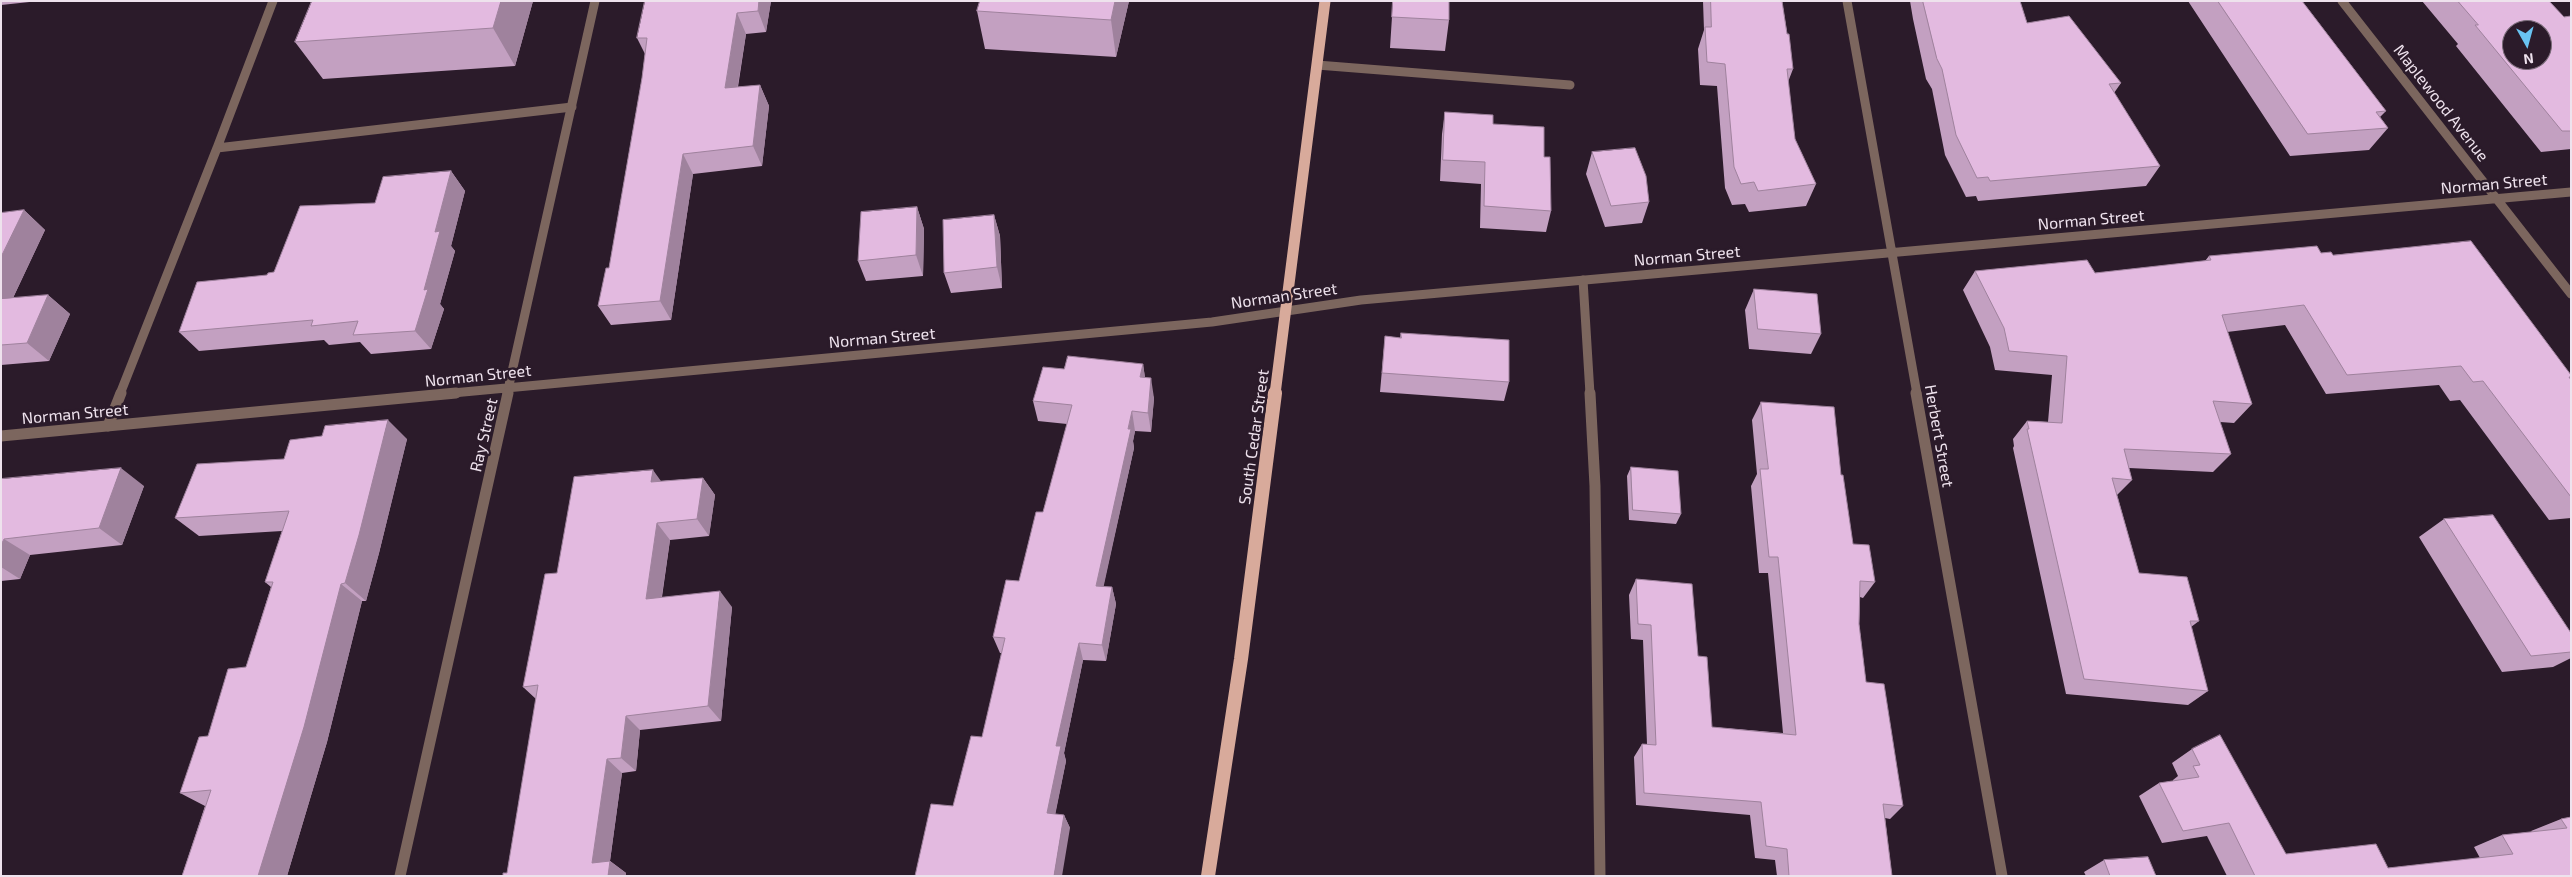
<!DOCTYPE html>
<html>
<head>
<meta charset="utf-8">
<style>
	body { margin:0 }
	#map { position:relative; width:2572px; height:877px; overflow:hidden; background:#2b1b2a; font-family:"Exo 2",sans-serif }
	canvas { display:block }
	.frame { position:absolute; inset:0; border:2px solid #eee2ed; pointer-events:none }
	.north { position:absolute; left:2502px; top:20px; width:50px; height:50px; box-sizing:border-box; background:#2b1b2a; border:1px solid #796b78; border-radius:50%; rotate:173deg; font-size:14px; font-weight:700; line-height:20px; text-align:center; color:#eee2ed }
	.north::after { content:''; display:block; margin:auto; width:18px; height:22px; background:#69c3f1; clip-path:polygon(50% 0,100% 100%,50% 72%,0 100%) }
</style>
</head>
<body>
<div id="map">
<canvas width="2572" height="877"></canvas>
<div class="frame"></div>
<div class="north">N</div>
</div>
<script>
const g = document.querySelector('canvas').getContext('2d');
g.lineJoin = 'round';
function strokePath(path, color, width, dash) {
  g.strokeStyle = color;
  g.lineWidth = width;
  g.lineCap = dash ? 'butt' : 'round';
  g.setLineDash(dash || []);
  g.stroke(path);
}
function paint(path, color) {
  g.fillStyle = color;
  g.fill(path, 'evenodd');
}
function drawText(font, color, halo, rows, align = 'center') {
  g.font = font + ' "Exo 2",sans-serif';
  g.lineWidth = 5;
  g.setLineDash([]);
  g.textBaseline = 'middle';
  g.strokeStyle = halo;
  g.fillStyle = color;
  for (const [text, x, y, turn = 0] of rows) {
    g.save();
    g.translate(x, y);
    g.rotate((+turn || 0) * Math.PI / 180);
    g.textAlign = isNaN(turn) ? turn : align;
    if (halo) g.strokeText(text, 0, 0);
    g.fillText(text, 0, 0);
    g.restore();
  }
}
const laneFar1 = new Path2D(`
	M 1317,65 L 1570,85
	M 217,148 L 273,1
	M 1583,280 L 1590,394
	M 120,394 L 217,148 L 572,107`);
const lane = new Path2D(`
	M 1590,393 L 1595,486 L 1600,876
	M 108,426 L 121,393`);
const streetFar1 = new Path2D(`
	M 1847,1 L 1917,394
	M 2342,1 L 2571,294
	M 442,394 L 1212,322 L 1361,300 L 2571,192
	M 507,394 L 595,1`);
const street = new Path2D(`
	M 1916,393 L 2002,876
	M 1,436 L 456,393
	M 400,876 L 508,393`);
const primaryFar1 = new Path2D(`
	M 1275,394 L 1325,1`);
const primary = new Path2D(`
	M 1208,876 L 1241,659 L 1275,393`);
const wall = new Path2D(`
	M 1,1 L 39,1 L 1,5 Z
	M 533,1 L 515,66 L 323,79 L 295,42 Z
	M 771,1 L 766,32 L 746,34 L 738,87 L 760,85 L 769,106 L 762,166 L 693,174 L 671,320 L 611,325 L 598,306 L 609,268 L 642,78 L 645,54 L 637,38 Z
	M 980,1 L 1129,1 L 1116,57 L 985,49 L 977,11 Z
	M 1393,1 L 1449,1 L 1449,20 L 1445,51 L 1390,48 Z
	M 1703,1 L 1782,1 L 1793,69 L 1788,82 L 1795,139 L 1816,184 L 1806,206 L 1749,212 L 1745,204 L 1732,205 L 1725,188 L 1717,86 L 1700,85 L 1698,49 L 1704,30 Z
	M 1910,1 L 2020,1 L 2027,23 L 2121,83 L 2114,93 L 2160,166 L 2146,186 L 1978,201 L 1976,196 L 1966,197 L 1945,155 L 1932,89 L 1926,79 L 1913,19 Z
	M 2188,1 L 2302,1 L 2386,111 L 2380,117 L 2388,128 L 2369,150 L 2290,156 Z
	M 2422,1 L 2549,1 L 2564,17 L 2571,16 L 2571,149 L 2541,152 L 2456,46 L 2458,44 Z
	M 1445,112 L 1493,124 L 1544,157 L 1551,211 L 1546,232 L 1480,228 L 1481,184 L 1440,181 L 1442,134 Z
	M 1592,152 L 1649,202 L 1642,223 L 1605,227 L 1586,174 Z
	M 451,171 L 465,191 L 451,246 L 455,251 L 440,304 L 444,309 L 431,349 L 371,354 L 360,342 L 329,345 L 324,340 L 199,351 L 179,332 L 267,275 L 274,272 L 375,203 Z
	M 917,207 L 924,229 L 923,276 L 866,281 L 858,261 Z
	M 24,210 L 45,230 L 13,298 L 48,295 L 70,314 L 49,361 L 1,365 L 1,213 Z
	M 994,215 L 1000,236 L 1002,288 L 951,293 L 944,273 Z
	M 2321,253 L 2333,255 L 2571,375 L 2571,378 L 2570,379 L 2571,380 L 2571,518 L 2549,520 L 2460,400 L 2450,401 L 2439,385 L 2326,394 L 2285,325 L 2227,332 L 2252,404 L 2234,423 L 2220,422 L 2231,454 L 2213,472 L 2129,468 L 2132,480 L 2117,495 L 2139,573 L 2199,621 L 2191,627 L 2208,691 L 2188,705 L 2066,694 L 2013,448 L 2014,446 L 2013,439 L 2027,421 L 2048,422 L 2052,375 L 1995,370 L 1990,347 L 1963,290 L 1975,271 L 2095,273 L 2205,261 L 2209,256 Z
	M 1754,289 L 1821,334 L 1811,354 L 1749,349 L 1745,310 Z
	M 1401,333 L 1509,382 L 1504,401 L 1380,392 L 1385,336 L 1400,338 Z
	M 1143,364 L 1145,378 L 1154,398 L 1151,432 L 1135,431 L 1133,441 L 1134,448 L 1103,587 L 1112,587 L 1116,604 L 1106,661 L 1083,660 L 1064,753 L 1066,761 L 1055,814 L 1064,815 L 1070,828 L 953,806 L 982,737 L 1002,653 L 1000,653 L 993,637 L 1019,581 L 1043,512 L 1067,424 L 1038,421 L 1033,401 L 1064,369 Z
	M 1761,402 L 1841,475 L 1853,544 L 1875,582 L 1863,598 L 1860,597 L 1859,624 L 1866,682 L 1903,806 L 1890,819 L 1885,818 L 1892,876 L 1777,876 L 1775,860 L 1755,858 L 1750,815 L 1636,805 L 1634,757 L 1642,744 L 1647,744 L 1643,640 L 1631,639 L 1629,595 L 1636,579 L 1698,656 L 1712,727 L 1783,733 L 1768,573 L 1759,573 L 1751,486 L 1757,474 L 1752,420 Z
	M 322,436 L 407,439 L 379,553 L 366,601 L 362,601 L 327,742 L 287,876 L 182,876 L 205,806 L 180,793 L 208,736 L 246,667 L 271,587 L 265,582 L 282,531 L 199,536 L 175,518 L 284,459 Z
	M 1631,467 L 1681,514 L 1676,524 L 1629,520 L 1627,476 Z
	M 703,478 L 715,495 L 709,536 L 670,540 L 662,597 L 732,607 L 721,721 L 640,730 L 636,771 L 622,773 L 610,861 L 626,873 L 507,873 L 536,699 L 523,687 L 557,573 L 661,481 Z
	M 1,479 L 144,486 L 122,545 L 30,555 L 20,579 L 1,581 Z
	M 2444,519 L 2571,633 L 2571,658 L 2553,667 L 2502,672 L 2419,537 Z
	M 2192,749 L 2286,854 L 2388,868 L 2480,858 L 2474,847 L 2502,835 L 2532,832 L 2531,831 L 2561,819 L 2571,817 L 2571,876 L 2227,876 L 2207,836 L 2162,843 L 2139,796 L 2159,783 L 2173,781 L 2173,780 L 2178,776 L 2172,763 Z
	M 2104,860 L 2156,876 L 2086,876 L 2084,872 Z`);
const shadedWall = new Path2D(`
	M 501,1 L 533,1 L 515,66 L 493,28 Z
	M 759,1 L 771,1 L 766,32 L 758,11 Z
	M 1115,1 L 1129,1 L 1116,57 L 1111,20 Z
	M 737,13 L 746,34 L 734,109 L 725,88 Z
	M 760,85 L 769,106 L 762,166 L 753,146 Z
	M 683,154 L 693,174 L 671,320 L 660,301 Z
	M 451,171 L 465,191 L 451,246 L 455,251 L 440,304 L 444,309 L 431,349 L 415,331 L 435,232 Z
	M 917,207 L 924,229 L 923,276 L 916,255 Z
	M 24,210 L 45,230 L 3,319 L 1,318 L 1,257 Z
	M 994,215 L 1000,236 L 1002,288 L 997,267 Z
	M 48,295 L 70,314 L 49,361 L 27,343 Z
	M 1143,364 L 1146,384 L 1140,377 Z
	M 1151,378 L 1154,398 L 1151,432 L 1148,413 Z
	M 1132,411 L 1135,431 L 1133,441 L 1134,448 L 1100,603 L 1096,586 Z
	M 388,420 L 407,439 L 379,553 L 366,601 L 345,583 Z
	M 121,468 L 144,486 L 122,545 L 99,528 Z
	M 653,470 L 666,488 L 651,482 Z
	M 703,478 L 715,495 L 709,536 L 697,519 Z
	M 657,523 L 670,540 L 659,615 L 646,599 Z
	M 4,539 L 30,555 L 20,579 L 1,567 L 1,545 Z
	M 341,584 L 362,601 L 327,742 L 287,876 L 258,876 Z
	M 1112,587 L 1116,604 L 1106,661 L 1102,645 Z
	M 720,591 L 732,607 L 721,721 L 708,706 Z
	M 1079,643 L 1083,660 L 1064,753 L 1066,761 L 1053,826 L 1047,813 L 1056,746 Z
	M 626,716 L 640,730 L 636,771 L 621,758 Z
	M 607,759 L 622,773 L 608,875 L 592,863 Z
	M 1064,815 L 1070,828 L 1062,876 L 1054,876 Z
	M 610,861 L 626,873 L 626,876 L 608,876 Z`);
const building = new Path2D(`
	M 312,1 L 501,1 L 493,28 L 295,42 Z
	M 645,1 L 759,1 L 758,11 L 737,13 L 725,88 L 760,85 L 753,146 L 683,154 L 660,301 L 598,306 L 606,268 L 609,268 L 642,78 L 647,38 L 637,38 Z
	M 980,1 L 1115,1 L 1111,20 L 977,11 Z
	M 1393,1 L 1449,1 L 1449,20 L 1392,17 Z
	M 1711,1 L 1782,1 L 1787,34 L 1789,34 L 1793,69 L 1787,69 L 1795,139 L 1816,184 L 1758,191 L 1754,182 L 1741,184 L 1734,167 L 1725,64 L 1707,62 L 1705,27 L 1711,27 Z
	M 1923,1 L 2020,1 L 2027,23 L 2069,16 L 2121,83 L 2109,84 L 2160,166 L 1990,181 L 1988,177 L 1977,178 L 1956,135 L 1942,69 L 1937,59 Z
	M 2218,1 L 2302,1 L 2386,111 L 2376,112 L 2388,128 L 2308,134 Z
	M 2458,1 L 2549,1 L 2564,17 L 2571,16 L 2571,131 L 2562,131 L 2475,25 L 2478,25 ZM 2512,30 L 2542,30 L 2542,60 L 2512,60 Z
	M 1445,112 L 1493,115 L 1493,124 L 1544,127 L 1544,157 L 1550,157 L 1551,211 L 1484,206 L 1485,162 L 1443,160 Z
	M 1635,148 L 1646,176 L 1649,202 L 1611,206 L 1592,152 Z
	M 451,171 L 435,232 L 440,231 L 424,290 L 428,289 L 415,331 L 353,335 L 358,321 L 311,326 L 313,320 L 179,332 L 197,282 L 267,275 L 268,273 L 274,272 L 300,206 L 375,203 L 383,177 Z
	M 917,207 L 916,255 L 858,261 L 861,212 Z
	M 24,210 L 1,257 L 1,213 Z
	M 994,215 L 997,267 L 944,273 L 943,220 Z
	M 2471,241 L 2571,375 L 2571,377 L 2569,377 L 2571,380 L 2571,497 L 2483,381 L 2473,382 L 2461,366 L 2347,375 L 2304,305 L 2222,315 L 2252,404 L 2213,401 L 2231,454 L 2124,449 L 2132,480 L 2112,478 L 2139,573 L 2187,577 L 2199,621 L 2190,621 L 2208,691 L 2084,679 L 2027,429 L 2029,429 L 2027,421 L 2062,423 L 2067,356 L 2009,351 L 2004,328 L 1975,271 L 2087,260 L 2095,273 L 2211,260 L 2209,256 L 2317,246 L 2321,253 L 2331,252 L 2333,255 Z
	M 1754,289 L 1817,294 L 1821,334 L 1758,329 Z
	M 48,295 L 27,343 L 1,345 L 1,299 Z
	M 1401,333 L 1509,340 L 1509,382 L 1382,373 L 1385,336 L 1401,338 Z
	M 1068,356 L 1143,364 L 1140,377 L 1151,378 L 1148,413 L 1132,411 L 1128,429 L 1131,429 L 1096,586 L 1112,587 L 1102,645 L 1079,643 L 1056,746 L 1061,746 L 1047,813 L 1064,815 L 1054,876 L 915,876 L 931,804 L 953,806 L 971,736 L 982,737 L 1005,638 L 993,637 L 1006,580 L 1019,581 L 1036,512 L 1043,512 L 1072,405 L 1033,401 L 1043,367 L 1064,369 Z
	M 1761,402 L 1834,407 L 1841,475 L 1843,475 L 1853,544 L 1869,545 L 1875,582 L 1860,581 L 1859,624 L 1866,682 L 1884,684 L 1903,806 L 1883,804 L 1892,876 L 1789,876 L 1787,849 L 1766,846 L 1761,802 L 1644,793 L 1642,744 L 1656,745 L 1651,625 L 1638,624 L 1636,579 L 1692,584 L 1698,656 L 1707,657 L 1712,727 L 1796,735 L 1778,557 L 1769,557 L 1760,469 L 1768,469 Z
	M 388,420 L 359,535 L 345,583 L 341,584 L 304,727 L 258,876 L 182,876 L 211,790 L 180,793 L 199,737 L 208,736 L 228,669 L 246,667 L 273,582 L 265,582 L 289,511 L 175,518 L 197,464 L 284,459 L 290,440 L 322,436 L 325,426 Z
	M 1631,467 L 1678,471 L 1681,514 L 1633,510 Z
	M 121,468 L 99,528 L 4,539 L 1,545 L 1,479 Z
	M 653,470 L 651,482 L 703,478 L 697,519 L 657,523 L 646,599 L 720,591 L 708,706 L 626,716 L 621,758 L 607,759 L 592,863 L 610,861 L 608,876 L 503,876 L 503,873 L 507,873 L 538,685 L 523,687 L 545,574 L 557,573 L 574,477 Z
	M 2493,515 L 2571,633 L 2571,652 L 2531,656 L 2444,519 Z
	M 2220,735 L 2286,854 L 2376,844 L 2388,868 L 2513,854 L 2502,835 L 2567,828 L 2561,819 L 2571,817 L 2571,876 L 2255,876 L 2229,823 L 2183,831 L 2159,783 L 2199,777 L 2193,766 L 2200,765 L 2192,749 Z
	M 2148,857 L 2156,876 L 2110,876 L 2104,860 Z`);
const streetNames = [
	["Maplewood Avenue",2441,103,52],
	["Norman Street",2494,184,-5],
	["Norman Street",2091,220,-5],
	["Norman Street",1687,256,-5],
	["Norman Street",1284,296,-8],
	["Norman Street",882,338,-5],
	["Norman Street",478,376,-6],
	["Norman Street",75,414,-5],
	["Ray Street",484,435,-77],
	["Herbert Street",1939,436,80],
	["South Cedar Street",1254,437,-82]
];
strokePath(laneFar1, '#7c665e', 9);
strokePath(lane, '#7c665e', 11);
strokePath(streetFar1, '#7c665e', 9);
strokePath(street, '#7c665e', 11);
strokePath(primaryFar1, '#d8aa9b', 11);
strokePath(primary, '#d8aa9b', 14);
paint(wall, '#c3a0c1');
paint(shadedWall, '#9f829d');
paint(building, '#e3bae0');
strokePath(building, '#9f829d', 1);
drawText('16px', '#eee2ed', '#2b1b2a', streetNames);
</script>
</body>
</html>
